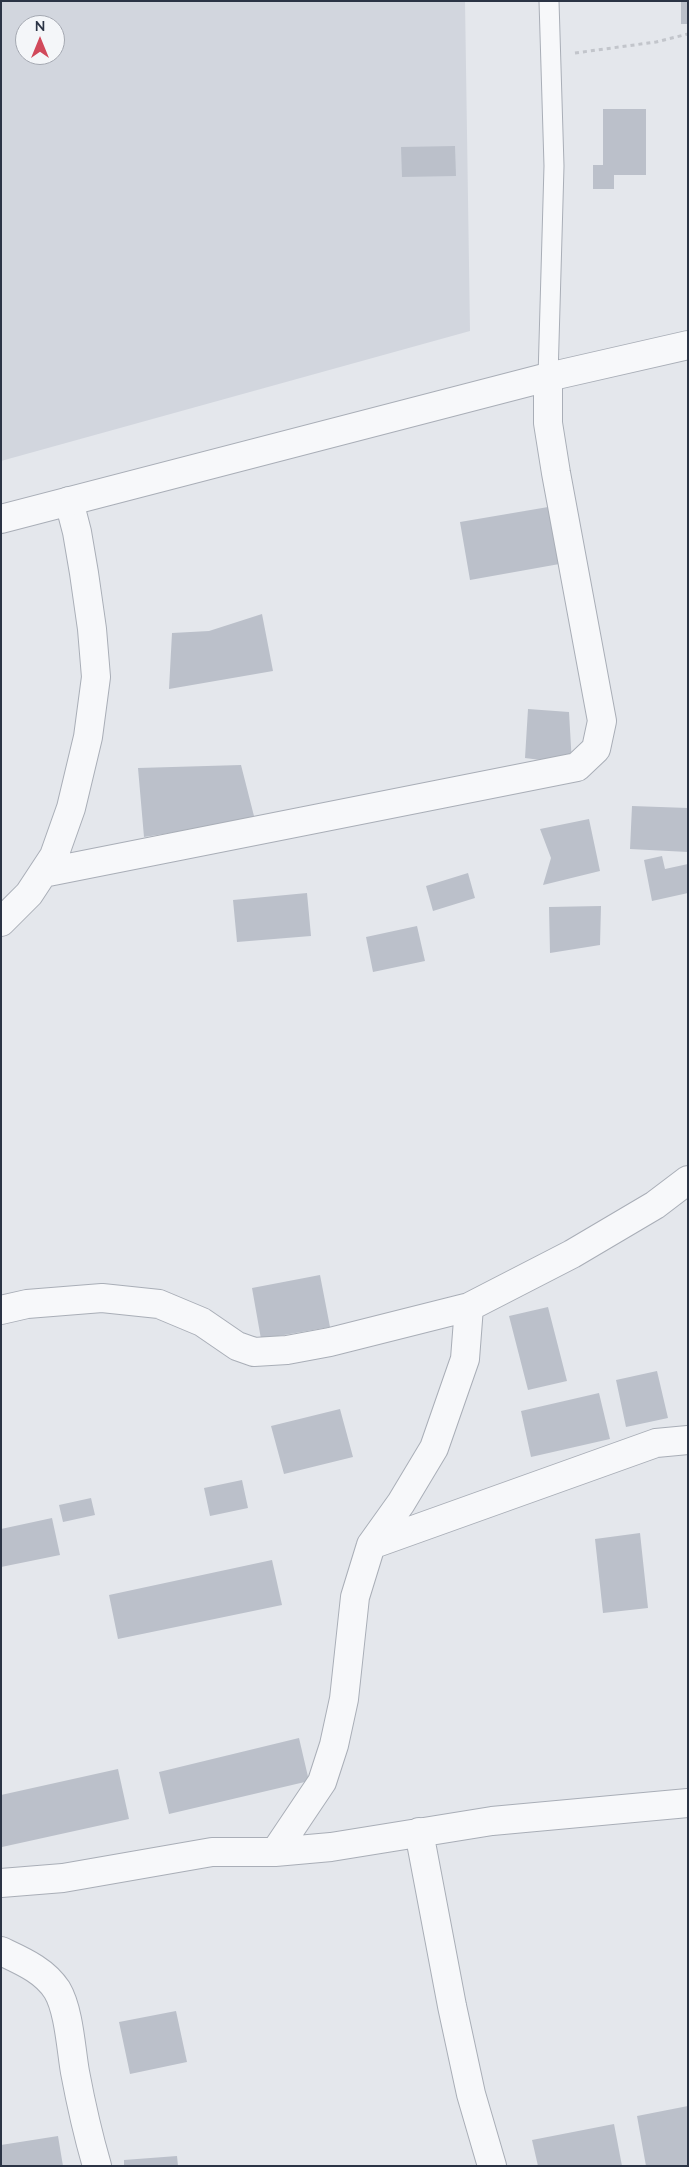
<!DOCTYPE html>
<html>
<head>
<meta charset="utf-8">
<style>
	body { margin:0 }
	#map { position:relative; width:689px; height:2167px; overflow:hidden; background:#e4e7ec; font-family:Mulish,sans-serif }
	canvas { display:block }
	.frame { position:absolute; inset:0; border:2px solid #2b3445; pointer-events:none }
	.north { position:absolute; left:15px; top:15px; width:50px; height:50px; box-sizing:border-box; background:#f4f6f9; border:1px solid #a4a8b1; border-radius:50%; rotate:0deg; font-size:14px; font-weight:700; line-height:20px; text-align:center; color:#2b3445 }
	.north::after { content:''; display:block; margin:auto; width:18px; height:22px; background:#d1495b; clip-path:polygon(50% 0,100% 100%,50% 72%,0 100%) }
</style>
</head>
<body>
<div id="map">
<canvas width="689" height="2167"></canvas>
<div class="frame"></div>
<div class="north">N</div>
</div>
<script>
const g = document.querySelector('canvas').getContext('2d');
g.lineJoin = 'round';
function paint(path, color) {
  g.fillStyle = color;
  g.fill(path, 'evenodd');
}
function strokePath(path, color, width, dash) {
  g.strokeStyle = color;
  g.lineWidth = width;
  g.lineCap = dash ? 'butt' : 'round';
  g.setLineDash(dash || []);
  g.stroke(path);
}
const built = new Path2D(`
	M 1,1 L 465,1 L 470,331 L 1,461 ZM 25,25 L 55,25 L 55,55 L 25,55 Z`);
const building = new Path2D(`
	M 681,1 L 688,1 L 688,24 L 681,24 Z
	M 603,109 L 646,109 L 646,175 L 614,175 L 614,189 L 593,189 L 593,165 L 603,165 Z
	M 455,146 L 456,176 L 402,177 L 401,147 Z
	M 554,506 L 565,563 L 470,580 L 460,522 Z
	M 262,614 L 273,671 L 169,689 L 172,633 L 209,631 Z
	M 528,709 L 569,712 L 572,764 L 525,758 Z
	M 241,765 L 255,820 L 144,837 L 138,768 Z
	M 632,806 L 688,808 L 688,852 L 630,849 Z
	M 589,819 L 600,871 L 543,885 L 551,858 L 540,829 Z
	M 662,856 L 665,869 L 688,864 L 688,893 L 652,901 L 644,860 Z
	M 468,873 L 475,898 L 433,911 L 426,886 Z
	M 307,893 L 311,936 L 237,942 L 233,900 Z
	M 601,906 L 600,945 L 550,953 L 549,907 Z
	M 417,926 L 425,961 L 373,972 L 366,937 Z
	M 320,1275 L 330,1327 L 261,1339 L 252,1288 Z
	M 548,1307 L 567,1381 L 528,1390 L 509,1316 Z
	M 657,1371 L 668,1418 L 626,1427 L 616,1380 Z
	M 599,1393 L 610,1439 L 531,1457 L 521,1411 Z
	M 340,1409 L 353,1457 L 284,1474 L 271,1426 Z
	M 242,1480 L 248,1508 L 210,1516 L 204,1488 Z
	M 91,1498 L 95,1515 L 63,1522 L 59,1505 Z
	M 52,1518 L 60,1555 L 1,1567 L 1,1529 Z
	M 640,1533 L 648,1608 L 603,1613 L 595,1539 Z
	M 272,1560 L 282,1605 L 118,1639 L 109,1595 Z
	M 299,1738 L 309,1781 L 169,1814 L 159,1772 Z
	M 118,1769 L 129,1819 L 2,1847 L 1,1795 Z
	M 176,2011 L 187,2062 L 130,2074 L 119,2022 Z
	M 688,2106 L 688,2166 L 646,2166 L 637,2116 Z
	M 614,2124 L 622,2166 L 538,2166 L 532,2140 Z
	M 58,2136 L 63,2166 L 1,2166 L 1,2145 Z
	M 177,2156 L 178,2166 L 124,2166 L 124,2160 Z`);
const path = new Path2D(`
	M 575,53 L 656,42 L 688,34`);
const service = new Path2D(`
	M 548,377 L 554,166 L 549,1`);
const minor = new Path2D(`
	M 43,873 L 577,767 L 596,749 L 602,721 L 556,473 L 548,423 L 548,377
	M 1,922 L 29,894 L 54,856 L 71,808 L 88,737 L 96,677 L 92,629 L 84,573 L 77,532 L 69,501
	M 1,1310 L 27,1304 L 102,1298 L 159,1304 L 202,1322 L 237,1346 L 254,1352 L 287,1350 L 330,1342 L 469,1307 L 572,1254 L 655,1205 L 688,1180
	M 371,1545 L 656,1443 L 688,1440
	M 419,1832 L 452,2006 L 471,2094 L 492,2166
	M 275,1852 L 322,1782 L 334,1745 L 344,1699 L 355,1597 L 371,1545 L 401,1503 L 434,1448 L 465,1359 L 469,1307
	M 1,1883 L 63,1878 L 212,1852 L 275,1852 L 331,1847 L 492,1821 L 688,1803
	M 1,1951 C 22,1961 44,1970 57,1990 C 69,2010 71,2049 75,2072 C 81,2104 88,2135 97,2166`);
const tertiary = new Path2D(`
	M 1,519 L 548,377 L 688,345`);
paint(built, '#d2d6de');
paint(building, '#bbc0ca');
strokePath(service, '#a9aeb7', 21);
strokePath(minor, '#a9aeb7', 30);
strokePath(tertiary, '#a9aeb7', 30);
strokePath(path, '#c2c5cb', 3, [4, 4]);
strokePath(service, '#f7f8fa', 19);
strokePath(minor, '#f7f8fa', 28);
strokePath(tertiary, '#f7f8fa', 28);
</script>
</body>
</html>
